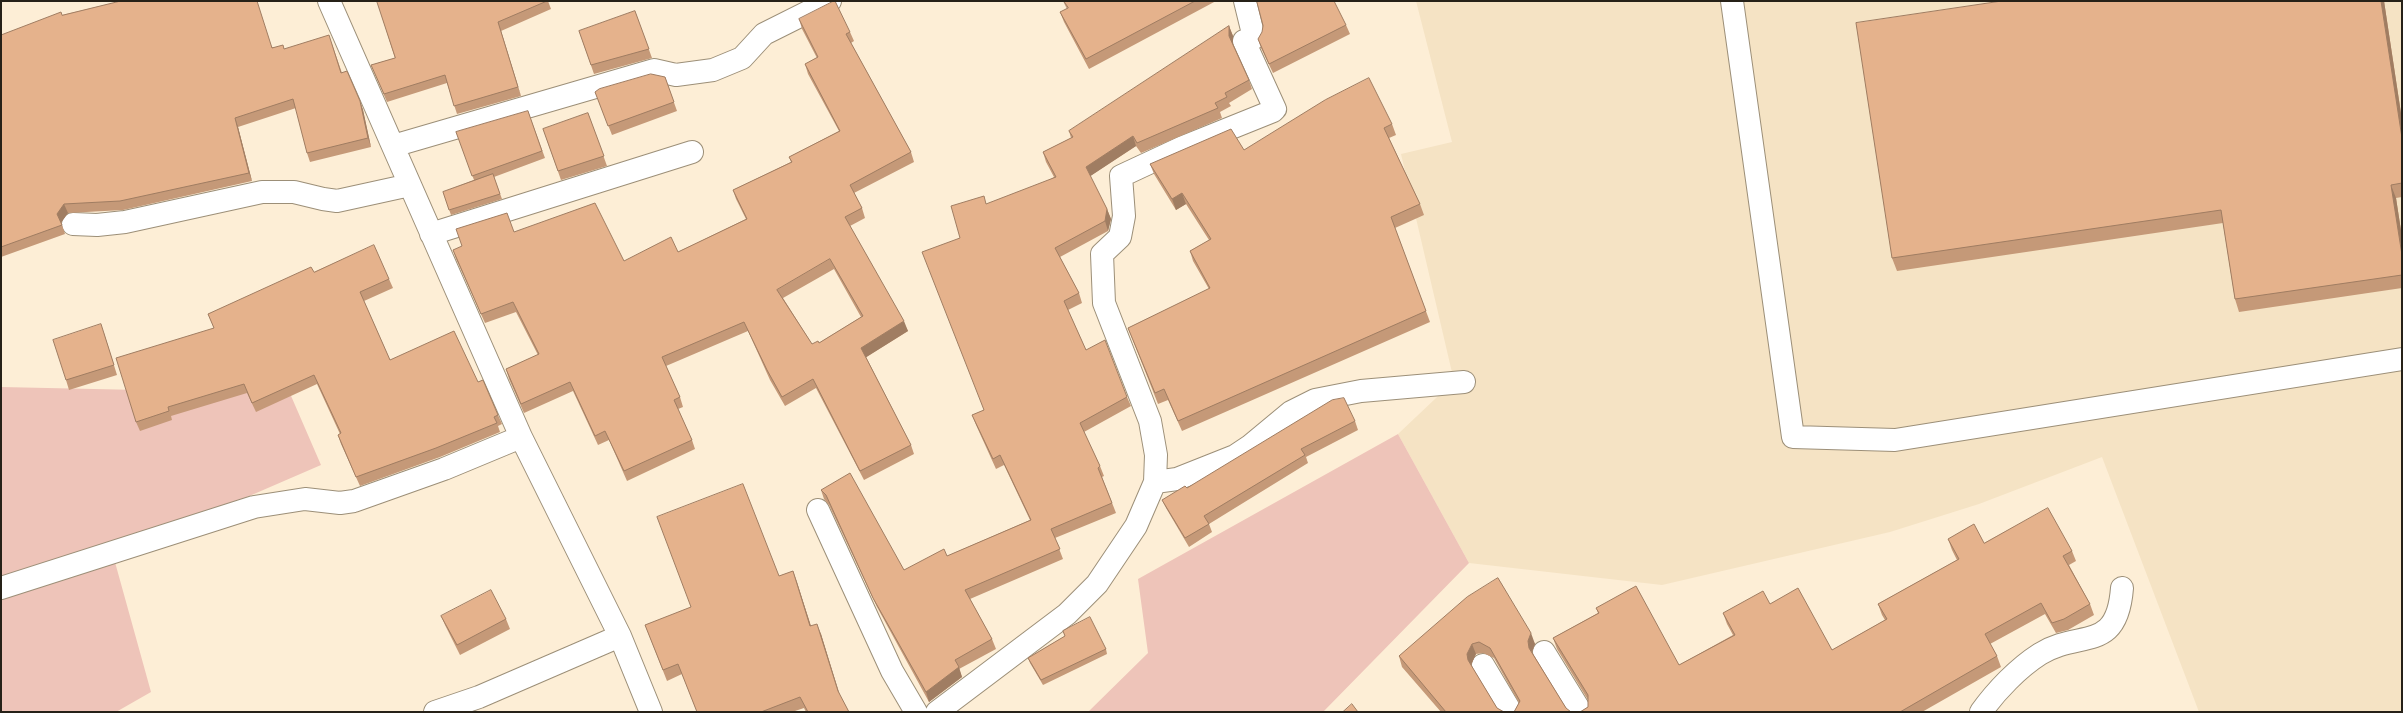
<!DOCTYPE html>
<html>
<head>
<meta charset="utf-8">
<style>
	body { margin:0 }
	#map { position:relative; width:2403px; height:713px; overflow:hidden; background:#fdeed6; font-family:Karla,sans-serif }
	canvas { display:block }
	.frame { position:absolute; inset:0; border:2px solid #262118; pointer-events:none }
</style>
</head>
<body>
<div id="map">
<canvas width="2403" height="713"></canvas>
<div class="frame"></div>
</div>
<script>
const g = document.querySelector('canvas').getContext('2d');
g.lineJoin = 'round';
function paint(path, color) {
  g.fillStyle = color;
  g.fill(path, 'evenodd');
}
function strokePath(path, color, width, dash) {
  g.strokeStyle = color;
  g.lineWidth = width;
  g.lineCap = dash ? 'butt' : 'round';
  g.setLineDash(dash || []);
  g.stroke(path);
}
const built = new Path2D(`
	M 1416,1 L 2402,1 L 2402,712 L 2199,712 L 2102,457 L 1979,504 L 1890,532 L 1662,585 L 1469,563 L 1398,434 L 1454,381 L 1401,154 L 1452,142 Z`);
const green = new Path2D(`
	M 272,352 L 321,465 L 113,555 L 151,692 L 116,712 L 1,712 L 1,387 L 140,390 Z
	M 1398,434 L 1469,563 L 1323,712 L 1088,712 L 1148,653 L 1138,579 Z`);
const minor = new Path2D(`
	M 329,1 L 521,437 L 620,636 L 651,712
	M 1732,1 L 1793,437 L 1895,440 L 2402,359
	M 393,146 L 654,70 L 676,75 L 713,70 L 742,58 L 764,34 L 830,1
	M 73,224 L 97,225 L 125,222 L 262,192 L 294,192 L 323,199 L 337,201 L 410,185
	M 431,234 L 692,152
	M 1155,482 L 1177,479 L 1235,456 L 1250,446 L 1291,412 L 1315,400 L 1361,391 L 1464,382
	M 818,510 L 892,671 L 916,712
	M 1,588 L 254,507 L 305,499 L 340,503 L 354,501 L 444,469 L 521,437
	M 1544,652 L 1581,712
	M 1483,665 L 1511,712
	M 435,712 L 479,697 L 620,636
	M 937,712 L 1067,614 L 1097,584 L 1136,526 L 1155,482 L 1156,455 L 1150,421 L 1104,303 L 1102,254 L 1120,237 L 1124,216 L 1121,176 L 1181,148 L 1273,111 L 1275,109 L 1244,41 L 1254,38 L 1245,1
	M 1981,712 C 1996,691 2018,668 2040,654 C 2080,629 2117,654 2122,588`);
const wall = new Path2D(`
	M 377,1 L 548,1 L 551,9 L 501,31 L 521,96 L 457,114 L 447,83 L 387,102 L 371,65 L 395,58 Z
	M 1063,1 L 1216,1 L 1089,69 L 1064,22 L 1060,12 L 1067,9 Z
	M 2002,1 L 2384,1 L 2402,120 L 2402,197 L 2396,198 L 2402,237 L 2402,288 L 2239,312 L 2235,299 L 2223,223 L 1897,271 L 1892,258 Z
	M 635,11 L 652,58 L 594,74 L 579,31 Z
	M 62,15 L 285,49 L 332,44 L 342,73 L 360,101 L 363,110 L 371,147 L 310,162 L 307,153 L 296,108 L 238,127 L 252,181 L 123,210 L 68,213 L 61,222 L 65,234 L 1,257 L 1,218 Z
	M 799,19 L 850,32 L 854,41 L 851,43 L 911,152 L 914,162 L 854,193 L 862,208 L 865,218 L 850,226 L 908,331 L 866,357 L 911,445 L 914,454 L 864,480 L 816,388 L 785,406 L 770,380 L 748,331 L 666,366 L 680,397 L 683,407 L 678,409 L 692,440 L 695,449 L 627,481 L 609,440 L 598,445 L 573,391 L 524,413 L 509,379 L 506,369 L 538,355 L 516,312 L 485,323 L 456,259 L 453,250 L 514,232 L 624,261 L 678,252 L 746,219 L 736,199 L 733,190 L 791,162 L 789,157 L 839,131 L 808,74 L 805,64 L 817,58 L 802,29 ZM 834,269 L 861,317 L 819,343 L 812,344 L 783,298 Z
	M 1346,25 L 1350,34 L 1273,73 L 1261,48 L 1258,39 Z
	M 1229,26 L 1233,36 L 1233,44 L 1249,80 L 1252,89 L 1229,103 L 1231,106 L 1220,112 L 1222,118 L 1141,153 L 1136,146 L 1090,176 L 1107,209 L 1111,219 L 1108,231 L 1060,257 L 1079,293 L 1082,303 L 1068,310 L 1086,350 L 1127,397 L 1131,406 L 1084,432 L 1100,466 L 1104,476 L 1102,477 L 1116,513 L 1055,538 L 1063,559 L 970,599 L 992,639 L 996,649 L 959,669 L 962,677 L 929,702 L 877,607 L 829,505 L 824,499 L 821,490 L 904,570 L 947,556 L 1030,520 L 1004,465 L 996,469 L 976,425 L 972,415 L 984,410 L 960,238 L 1054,177 L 1046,162 L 1043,152 L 1071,138 L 1069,131 Z
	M 665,77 L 677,111 L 612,135 L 595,92 Z
	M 528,111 L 545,158 L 494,177 L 502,199 L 451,215 L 443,192 L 474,180 L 456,132 Z
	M 588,113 L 607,166 L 561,180 L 543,129 Z
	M 1392,124 L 1396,135 L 1389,138 L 1420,204 L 1424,215 L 1395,228 L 1430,322 L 1182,431 L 1168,400 L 1158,404 L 1128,328 L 1209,289 L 1193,261 L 1190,251 L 1209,240 L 1186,204 L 1176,210 L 1154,174 L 1150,164 L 1244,150 Z
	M 314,272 L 389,279 L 393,288 L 364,301 L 390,360 L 478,382 L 498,415 L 502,424 L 498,426 L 500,432 L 440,457 L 360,486 L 341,444 L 338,435 L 340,434 L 317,384 L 256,412 L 247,393 L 171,416 L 172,420 L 140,431 L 136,422 L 214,328 L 208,314 Z
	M 104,333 L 117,375 L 69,390 L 66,380 Z
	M 1355,421 L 1358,430 L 1306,457 L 1308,463 L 1209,524 L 1212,532 L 1189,547 L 1166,508 L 1162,500 L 1187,488 Z
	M 1948,539 L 1984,543 L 2072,551 L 2076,561 L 2069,565 L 2090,604 L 2094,615 L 2068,630 L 2056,633 L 2045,614 L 1990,644 L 1997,656 L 2001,667 L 1922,712 L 1580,712 L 1588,707 L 1588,700 L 1557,649 L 1553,638 L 1598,613 L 1596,608 L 1679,665 L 1733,635 L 1727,624 L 1723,613 L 1770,604 L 1832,650 L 1885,620 L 1882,615 L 1878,604 L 1957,560 L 1952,550 Z
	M 793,571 L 811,626 L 821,634 L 839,694 L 849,712 L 806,712 L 804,708 L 792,712 L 697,712 L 682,674 L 667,681 L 645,625 L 779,576 Z
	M 1498,578 L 1535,644 L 1532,652 L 1566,708 L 1514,712 L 1519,703 L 1494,658 L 1483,653 L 1476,654 L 1471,665 L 1497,708 L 1504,712 L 1441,712 L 1402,667 L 1399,656 Z
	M 441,616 L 506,619 L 510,629 L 460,655 L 445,625 Z
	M 1063,631 L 1106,649 L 1107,654 L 1043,685 L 1030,663 L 1028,658 L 1065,636 Z`);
const shadedWall = new Path2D(`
	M 2381,1 L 2384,1 L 2402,120 L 2402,138 Z
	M 498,22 L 501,31 L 521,96 L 518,87 Z
	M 1229,26 L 1233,36 L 1233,46 L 1229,36 Z
	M 360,101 L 363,110 L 371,147 L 368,138 Z
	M 235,118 L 238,127 L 252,181 L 249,173 Z
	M 1133,136 L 1136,146 L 1089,177 L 1086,167 Z
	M 2391,185 L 2396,198 L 2402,237 L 2402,255 Z
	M 1182,193 L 1186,204 L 1176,210 L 1172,199 Z
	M 64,204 L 68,213 L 61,223 L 57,214 Z
	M 1107,209 L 1111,219 L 1108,231 L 1105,221 Z
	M 904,321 L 908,331 L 865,358 L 861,348 Z
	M 793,571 L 797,582 L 814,636 L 810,626 Z
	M 817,624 L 821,634 L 842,702 L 838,691 Z
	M 1531,633 L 1535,644 L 1532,652 L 1529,648 L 1528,641 Z
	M 1472,644 L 1476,654 L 1471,665 L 1468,660 L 1467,654 Z
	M 959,667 L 962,677 L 929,702 L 926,692 Z`);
const building = new Path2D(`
	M 121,1 L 257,1 L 272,48 L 283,45 L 284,49 L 329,35 L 341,73 L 347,71 L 360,101 L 368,138 L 307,153 L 293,99 L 235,118 L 249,173 L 120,201 L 64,204 L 57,214 L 62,225 L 1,247 L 1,35 L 61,12 L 62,15 Z
	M 377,1 L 547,1 L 498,22 L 518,87 L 454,106 L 445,75 L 384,94 L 371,65 L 395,58 Z
	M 834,1 L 835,1 L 850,32 L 846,34 L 911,152 L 850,185 L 862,208 L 845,217 L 904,321 L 861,348 L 911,445 L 860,471 L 813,379 L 782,397 L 767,370 L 744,322 L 662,357 L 680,397 L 674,400 L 692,440 L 624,471 L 605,431 L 595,436 L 570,382 L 521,404 L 506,369 L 539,354 L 513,302 L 481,314 L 453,250 L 462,246 L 456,229 L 507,213 L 514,232 L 595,203 L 624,261 L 671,237 L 678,252 L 747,219 L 733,190 L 792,162 L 789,157 L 840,131 L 805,64 L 818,57 L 799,19 ZM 830,259 L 863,316 L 819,343 L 818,341 L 812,344 L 777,290 Z
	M 1064,1 L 1195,1 L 1086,59 L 1060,12 L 1068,8 Z
	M 1257,1 L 1334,1 L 1346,25 L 1269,64 L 1258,39 L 1262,32 L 1263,26 Z
	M 2002,1 L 2381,1 L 2402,138 L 2402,183 L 2391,185 L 2402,255 L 2402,275 L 2235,299 L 2221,210 L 1892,258 L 1856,23 Z
	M 635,11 L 649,49 L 591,65 L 579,31 Z
	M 1229,26 L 1229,36 L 1249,80 L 1225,93 L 1227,97 L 1215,103 L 1218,108 L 1137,143 L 1133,136 L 1086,167 L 1107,209 L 1105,221 L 1055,248 L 1079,293 L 1064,301 L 1086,350 L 1105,340 L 1127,397 L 1080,423 L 1100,466 L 1098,468 L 1112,503 L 1051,529 L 1060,549 L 965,590 L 992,639 L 955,660 L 959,667 L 926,692 L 873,598 L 826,495 L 821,490 L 850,473 L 904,570 L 944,549 L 947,556 L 1031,520 L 1000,455 L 993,459 L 972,415 L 984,410 L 922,252 L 960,238 L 951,206 L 984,196 L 986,204 L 1056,177 L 1043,152 L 1073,137 L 1069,131 Z
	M 651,74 L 665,77 L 674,102 L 608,126 L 595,92 L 599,89 Z
	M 1369,78 L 1392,124 L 1384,128 L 1420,204 L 1391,217 L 1426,311 L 1178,421 L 1164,389 L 1155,393 L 1128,328 L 1210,288 L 1190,251 L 1211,239 L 1182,193 L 1172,199 L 1150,164 L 1231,129 L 1244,150 L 1325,100 Z
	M 528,111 L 542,151 L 472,176 L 456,132 Z
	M 588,113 L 604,156 L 558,171 L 543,129 Z
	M 493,174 L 500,194 L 449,210 L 443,192 Z
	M 374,245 L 389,279 L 360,292 L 390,360 L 454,331 L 478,382 L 483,380 L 498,415 L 494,417 L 497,423 L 436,448 L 356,477 L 338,435 L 341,433 L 314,375 L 252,403 L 244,384 L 168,407 L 169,411 L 136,422 L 116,358 L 214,328 L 208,314 L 311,267 L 314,272 Z
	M 101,324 L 114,365 L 66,380 L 53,340 Z
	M 1344,398 L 1355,421 L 1301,449 L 1305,455 L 1204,516 L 1209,524 L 1185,538 L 1162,500 L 1185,486 L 1187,488 L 1332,400 Z
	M 743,484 L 779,576 L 793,571 L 810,626 L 817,624 L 838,691 L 849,712 L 808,712 L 800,697 L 761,712 L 697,712 L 678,664 L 663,670 L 645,625 L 691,607 L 657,517 Z
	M 2048,508 L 2072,551 L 2063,556 L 2090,604 L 2064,619 L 2052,623 L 2041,603 L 1985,634 L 1997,656 L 1900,712 L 1580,712 L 1588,707 L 1588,695 L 1553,638 L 1599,613 L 1596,608 L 1636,586 L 1679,665 L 1735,635 L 1723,613 L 1763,591 L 1770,604 L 1798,588 L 1832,650 L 1887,619 L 1878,604 L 1959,559 L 1948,539 L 1974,524 L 1984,543 Z
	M 1498,578 L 1531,633 L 1528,641 L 1529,648 L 1566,708 L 1571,712 L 1522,712 L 1521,711 L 1520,712 L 1513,712 L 1514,712 L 1520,701 L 1490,648 L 1479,642 L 1472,644 L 1467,654 L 1468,660 L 1497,708 L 1504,712 L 1446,712 L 1399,656 L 1467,597 Z
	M 491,590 L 506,619 L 457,645 L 441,616 Z
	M 1090,617 L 1106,649 L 1041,680 L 1028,658 L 1065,636 L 1063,631 Z
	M 1352,704 L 1358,712 L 1343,712 Z`);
paint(built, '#f5e3c4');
paint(green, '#eec4b9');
strokePath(minor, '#9c8f78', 24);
strokePath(minor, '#fff', 22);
paint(wall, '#c59978');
paint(shadedWall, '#a07d62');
paint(building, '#e5b28c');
strokePath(building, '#a07d62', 1);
</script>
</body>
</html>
